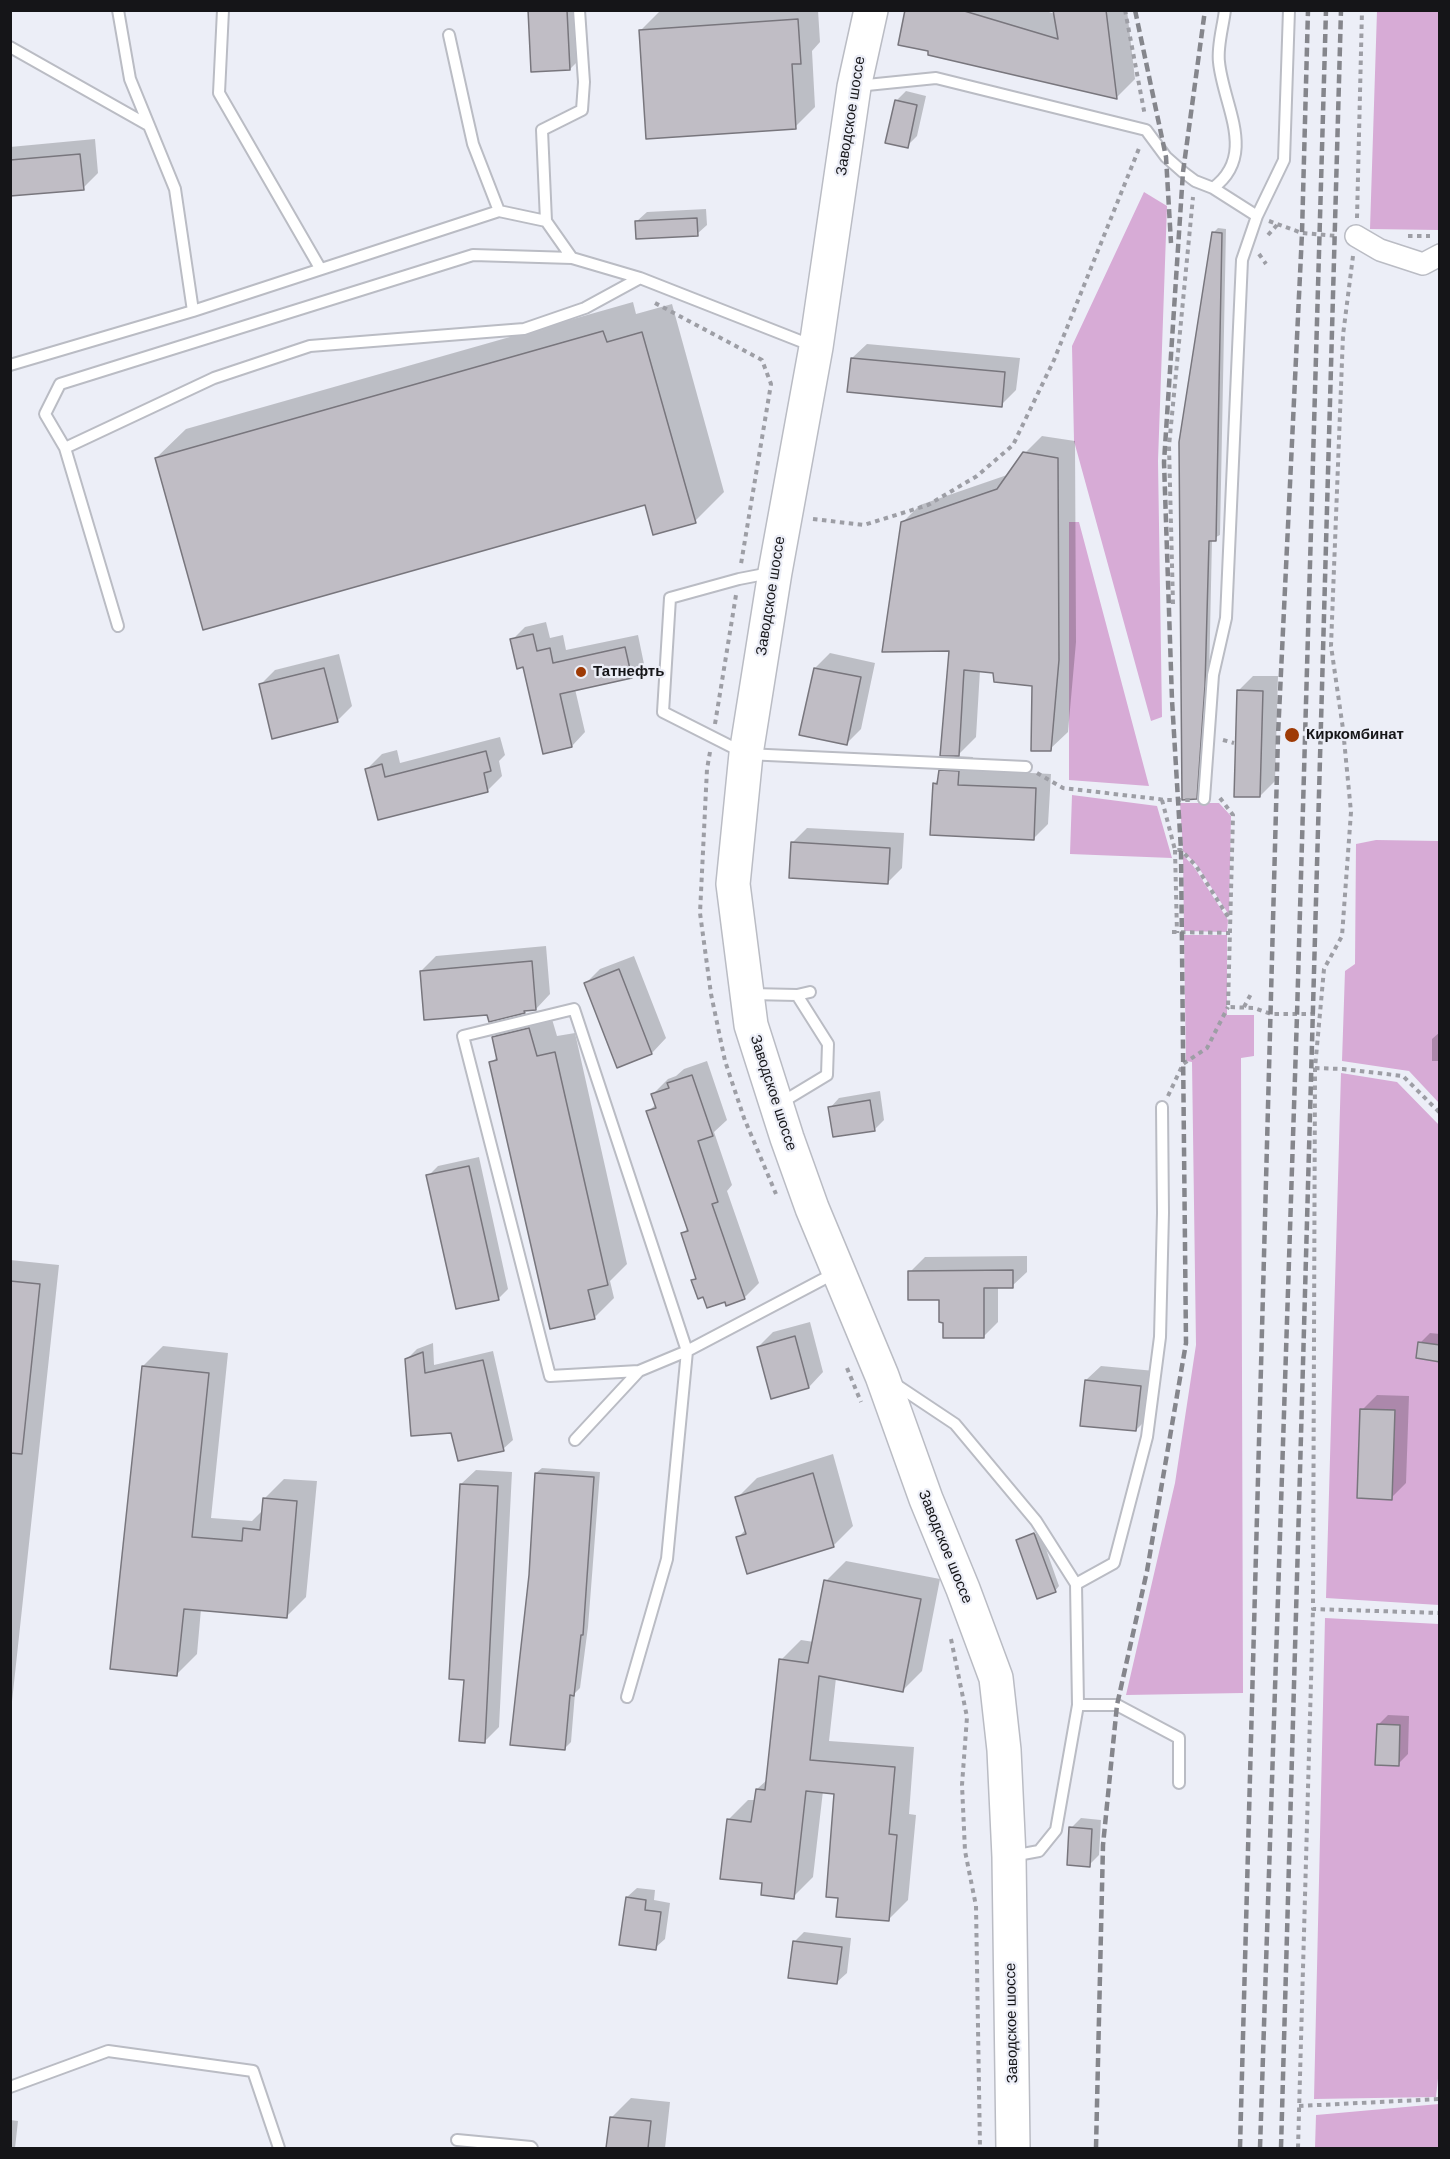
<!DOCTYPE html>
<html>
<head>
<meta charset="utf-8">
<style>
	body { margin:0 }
	#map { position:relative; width:1450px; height:2159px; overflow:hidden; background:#eceef7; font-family:Helvetica,sans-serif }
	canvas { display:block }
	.frame { position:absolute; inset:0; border:12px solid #151518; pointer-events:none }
</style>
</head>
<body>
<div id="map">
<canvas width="1450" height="2159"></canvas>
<div class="frame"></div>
</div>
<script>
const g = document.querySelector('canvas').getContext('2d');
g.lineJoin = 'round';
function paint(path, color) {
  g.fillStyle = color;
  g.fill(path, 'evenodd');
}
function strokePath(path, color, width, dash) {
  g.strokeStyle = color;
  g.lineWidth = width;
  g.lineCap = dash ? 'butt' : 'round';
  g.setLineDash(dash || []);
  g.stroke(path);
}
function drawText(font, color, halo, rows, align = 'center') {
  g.font = font + ' Helvetica,sans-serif';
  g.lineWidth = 4.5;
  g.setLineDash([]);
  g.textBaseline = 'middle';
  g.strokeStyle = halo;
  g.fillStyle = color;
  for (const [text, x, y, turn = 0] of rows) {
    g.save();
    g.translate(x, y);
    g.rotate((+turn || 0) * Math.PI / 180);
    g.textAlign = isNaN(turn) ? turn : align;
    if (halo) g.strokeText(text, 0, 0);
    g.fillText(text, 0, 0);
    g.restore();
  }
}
const green = new Path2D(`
	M 1377,11 L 1439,11 L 1439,230 L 1370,229 Z
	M 1144,192 L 1167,206 L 1158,461 L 1162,717 L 1151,721 L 1074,441 L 1072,346 Z
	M 1069,522 L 1079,522 L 1149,786 L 1069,780 Z
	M 1072,795 L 1157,806 L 1172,858 L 1070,854 Z
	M 1180,803 L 1219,803 L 1231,816 L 1229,915 L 1197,865 L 1183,851 Z
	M 1376,840 L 1439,841 L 1439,1103 L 1409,1071 L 1342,1061 L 1345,971 L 1355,964 L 1356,844 Z
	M 1183,855 L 1194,867 L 1228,920 L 1227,932 L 1184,931 Z
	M 1184,935 L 1227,935 L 1227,1015 L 1254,1015 L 1254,1056 L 1241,1058 L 1243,1693 L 1126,1695 L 1175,1483 L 1196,1345 L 1192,1062 L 1186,1061 Z
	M 1341,1073 L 1397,1082 L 1439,1125 L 1439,1605 L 1326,1598 Z
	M 1325,1618 L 1439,1624 L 1440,2060 L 1436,2097 L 1314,2099 Z
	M 1439,2104 L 1439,2148 L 1315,2148 L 1316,2115 Z`);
const shadow = new Path2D(`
	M 529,10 L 582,10 L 585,54 L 570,69 Z
	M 818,10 L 820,42 L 812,51 L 815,107 L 795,127 L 640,31 L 660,11 Z
	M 906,10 L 1043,10 L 1055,14 L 1054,10 L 1127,10 L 1135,79 L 1116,98 L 929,49 Z
	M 906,91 L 926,96 L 917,136 L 907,146 L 896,101 Z
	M 95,139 L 98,173 L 83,188 L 10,195 L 10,147 Z
	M 706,209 L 707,225 L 697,234 L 637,221 L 647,212 Z
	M 1218,228 L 1226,229 L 1220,535 L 1212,539 L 1209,680 L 1200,793 L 1196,797 L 1213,233 Z
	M 633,302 L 636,314 L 672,304 L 724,492 L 695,521 L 646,503 L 156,458 L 186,429 Z
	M 867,344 L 1020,358 L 1016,390 L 1001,405 L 852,358 Z
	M 1042,436 L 1075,441 L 1076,642 L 1068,732 L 1050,749 L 1033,685 L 995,671 L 980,670 L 976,737 L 957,756 L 973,757 L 972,770 L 1051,774 L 1048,824 L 1033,839 L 934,784 L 939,779 L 940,771 L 956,755 L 951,649 L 902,523 L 920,505 L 1010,474 L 1025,453 Z
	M 546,622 L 550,638 L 563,635 L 566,650 L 638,635 L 644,664 L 631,677 L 575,689 L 585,732 L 572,746 L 512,640 L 525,627 Z
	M 830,653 L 875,663 L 861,729 L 846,744 L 815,668 Z
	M 339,654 L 352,706 L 337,721 L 260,685 L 275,670 Z
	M 1253,676 L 1278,676 L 1275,781 L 1260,796 L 1238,691 Z
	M 500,737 L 505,755 L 499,761 L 502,776 L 487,791 L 379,818 L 367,769 L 382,754 L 397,750 L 400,763 Z
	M 807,828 L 904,833 L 902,868 L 888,882 L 792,843 Z
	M 546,946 L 550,994 L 536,1009 L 526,1010 L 520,1016 L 549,1009 L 557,1036 L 575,1033 L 627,1264 L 610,1281 L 614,1298 L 594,1318 L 491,1063 L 498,1056 L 494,1037 L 517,1014 L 488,1013 L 421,971 L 436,956 Z
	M 634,956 L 666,1038 L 652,1053 L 585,984 L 600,969 Z
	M 1440,1032 L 1440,1061 L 1432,1061 L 1432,1039 Z
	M 707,1061 L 727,1120 L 714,1132 L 732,1185 L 727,1191 L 759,1283 L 744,1298 L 726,1300 L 704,1295 L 693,1281 L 697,1277 L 682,1234 L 688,1228 L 648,1112 L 656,1104 L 653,1094 L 668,1079 L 676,1076 L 684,1069 Z
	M 880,1091 L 884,1120 L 875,1129 L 830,1108 L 839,1098 Z
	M 479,1157 L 508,1289 L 498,1299 L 428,1176 L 438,1166 Z
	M 1027,1256 L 1027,1272 L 1012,1286 L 998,1287 L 998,1322 L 983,1337 L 910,1272 L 925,1257 Z
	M 10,1260 L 59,1265 L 10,1720 Z
	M 810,1322 L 823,1372 L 809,1387 L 758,1347 L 773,1332 Z
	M 1430,1333 L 1440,1334 L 1440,1360 L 1420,1343 Z
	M 433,1343 L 434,1365 L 493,1351 L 513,1440 L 503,1449 L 452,1432 L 407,1359 L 417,1349 Z
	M 163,1346 L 228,1353 L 211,1518 L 252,1521 L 263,1510 L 264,1499 L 284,1479 L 317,1481 L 306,1597 L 286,1617 L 201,1609 L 197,1654 L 177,1674 L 143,1366 Z
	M 1101,1366 L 1155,1371 L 1151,1415 L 1136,1430 L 1086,1380 Z
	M 1377,1395 L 1409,1396 L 1406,1483 L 1391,1498 L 1362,1410 Z
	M 833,1454 L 853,1526 L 833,1546 L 738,1538 L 746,1529 L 737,1498 L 757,1478 Z
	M 542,1468 L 600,1472 L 588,1627 L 580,1688 L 575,1693 L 571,1742 L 565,1748 L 530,1575 L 536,1473 Z
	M 476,1470 L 512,1472 L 499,1727 L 484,1742 L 466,1678 L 461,1484 Z
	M 1040,1532 L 1059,1586 L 1055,1591 L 1017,1540 L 1020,1537 L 1020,1540 Z
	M 846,1561 L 940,1579 L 922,1671 L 902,1691 L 836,1678 L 829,1741 L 914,1747 L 909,1814 L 916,1815 L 908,1900 L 888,1920 L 840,1896 L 836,1792 L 823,1791 L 813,1877 L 793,1897 L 763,1882 L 728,1820 L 748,1800 L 756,1800 L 757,1789 L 767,1780 L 781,1660 L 801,1640 L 814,1642 L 826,1581 Z
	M 1388,1715 L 1409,1716 L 1408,1754 L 1398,1764 L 1378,1725 Z
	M 1081,1818 L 1101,1820 L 1099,1855 L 1089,1865 L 1071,1828 Z
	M 637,1888 L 655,1890 L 654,1900 L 670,1903 L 665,1939 L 655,1948 L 627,1897 Z
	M 804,1932 L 851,1938 L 847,1973 L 837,1982 L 794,1942 Z
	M 631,2098 L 670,2102 L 665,2148 L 608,2148 L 611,2118 Z
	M 10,2120 L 18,2121 L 15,2148 L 10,2148 Z`);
const building = new Path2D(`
	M 528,10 L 567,10 L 570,70 L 531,72 Z
	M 905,10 L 961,10 L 1058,39 L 1053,10 L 1106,10 L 1117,99 L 928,55 L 928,51 L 898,45 Z
	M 798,19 L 801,64 L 792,64 L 796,129 L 646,139 L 639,30 Z
	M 895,100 L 917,105 L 908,148 L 885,143 Z
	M 80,154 L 84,190 L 10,196 L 10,160 Z
	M 697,218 L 698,236 L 636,239 L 635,221 Z
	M 1212,232 L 1222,233 L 1216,541 L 1209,541 L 1205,686 L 1197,799 L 1182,800 L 1179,442 Z
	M 603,331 L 607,342 L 642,332 L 696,523 L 653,535 L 645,505 L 203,630 L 155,458 Z
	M 851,358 L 1005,372 L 1002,407 L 847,392 Z
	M 1023,452 L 1058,458 L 1059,660 L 1051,751 L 1031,751 L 1032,686 L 994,682 L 993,673 L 964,670 L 959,756 L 940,756 L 949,651 L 882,652 L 901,522 L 997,489 Z
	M 533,634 L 537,651 L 550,648 L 553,663 L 625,647 L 632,678 L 560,694 L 572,747 L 543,754 L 523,667 L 517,669 L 510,639 Z
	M 324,668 L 338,722 L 272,739 L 259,684 Z
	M 814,668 L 861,677 L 847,745 L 799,735 Z
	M 1237,690 L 1263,691 L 1260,797 L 1234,797 Z
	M 486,751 L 491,771 L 484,773 L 488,792 L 378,820 L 365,769 L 382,764 L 385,777 Z
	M 939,770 L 959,771 L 958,785 L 1036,788 L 1034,840 L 930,835 L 933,783 L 937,784 Z
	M 791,842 L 890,848 L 888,884 L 789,878 Z
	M 532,961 L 536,1010 L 524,1011 L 525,1013 L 489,1022 L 487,1015 L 424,1020 L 420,971 Z
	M 619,969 L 652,1054 L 617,1068 L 584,983 Z
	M 529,1028 L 537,1056 L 555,1052 L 608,1285 L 588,1290 L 595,1319 L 550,1329 L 489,1062 L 497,1060 L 492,1037 Z
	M 692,1075 L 713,1136 L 698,1141 L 718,1202 L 712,1204 L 745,1299 L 726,1306 L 725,1302 L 707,1308 L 703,1297 L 698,1299 L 691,1280 L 696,1279 L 681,1233 L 688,1231 L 646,1111 L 656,1108 L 651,1094 L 669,1088 L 667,1083 Z
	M 870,1100 L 875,1131 L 833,1137 L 828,1107 Z
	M 469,1166 L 499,1300 L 456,1309 L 426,1175 Z
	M 1013,1270 L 1013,1288 L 984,1288 L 984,1338 L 943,1338 L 943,1323 L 939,1322 L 939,1300 L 908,1300 L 908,1271 Z
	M 10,1281 L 40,1284 L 22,1454 L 10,1453 Z
	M 795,1336 L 809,1388 L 771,1399 L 757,1347 Z
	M 1418,1342 L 1440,1345 L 1440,1362 L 1416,1358 Z
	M 423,1352 L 425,1373 L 483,1360 L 504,1451 L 458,1461 L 451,1433 L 411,1436 L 405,1359 Z
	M 142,1366 L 209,1373 L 192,1537 L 242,1541 L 243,1528 L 260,1530 L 263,1498 L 297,1501 L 287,1618 L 184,1609 L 177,1676 L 110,1669 Z
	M 1085,1380 L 1141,1386 L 1136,1431 L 1080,1426 Z
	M 1360,1409 L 1395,1410 L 1392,1500 L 1357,1498 Z
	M 535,1473 L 594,1477 L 583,1635 L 581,1635 L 574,1696 L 570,1695 L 565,1750 L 510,1745 L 529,1575 Z
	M 813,1473 L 834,1547 L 747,1574 L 736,1537 L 746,1534 L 735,1497 Z
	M 460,1484 L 498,1486 L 485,1743 L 459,1741 L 464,1680 L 449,1679 Z
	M 1034,1533 L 1056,1592 L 1037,1599 L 1016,1540 Z
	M 824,1580 L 921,1599 L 903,1692 L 819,1676 L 810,1760 L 895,1767 L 889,1834 L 897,1835 L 889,1921 L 836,1917 L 838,1898 L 826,1897 L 834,1794 L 806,1791 L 794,1899 L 761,1895 L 762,1883 L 720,1879 L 727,1819 L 751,1822 L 756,1789 L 765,1790 L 779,1659 L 808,1663 Z
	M 1377,1724 L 1400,1725 L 1399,1766 L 1375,1765 Z
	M 1069,1827 L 1092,1829 L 1090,1867 L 1067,1865 Z
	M 626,1897 L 646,1900 L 645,1910 L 661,1912 L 656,1950 L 619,1945 Z
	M 793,1941 L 842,1947 L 837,1984 L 788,1978 Z
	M 610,2117 L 651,2121 L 648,2148 L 606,2148 Z`);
const path = new Path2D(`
	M 1125,10 L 1145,116
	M 1357,218 L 1362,10
	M 1269,221 L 1302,233 L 1337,236
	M 1268,235 L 1277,225
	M 1408,236 L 1430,236
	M 1259,254 L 1266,264
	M 1353,256 L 1343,335 L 1331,646 L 1343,729 L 1351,812 L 1342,936 L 1324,969 L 1315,1068 L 1313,1609 L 1440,1613
	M 655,303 L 762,360 L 771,384 L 741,564
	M 813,519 L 864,525 L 928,505 L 977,476 L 1013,445 L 1054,360 L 1140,146
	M 1173,604 L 1169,446 L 1193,197
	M 715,724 L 736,595
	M 1223,740 L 1234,743
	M 710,752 L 707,769 L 700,913 L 711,994 L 725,1061 L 744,1118 L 776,1194
	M 1037,773 L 1063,788 L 1166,800 L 1190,800
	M 1220,798 L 1233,815 L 1228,1007 L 1254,1008 L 1271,1014 L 1319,1014
	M 1162,800 L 1175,850 L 1181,850 L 1196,866 L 1230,920
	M 1175,850 L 1177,933
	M 1172,932 L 1230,933
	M 1244,1007 L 1252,992
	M 1315,1068 L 1343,1069 L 1403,1076 L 1440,1113
	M 1168,1096 L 1183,1064 L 1207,1048 L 1228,1007
	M 847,1368 L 861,1402
	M 951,1639 L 967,1717 L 962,1785 L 965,1851 L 976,1906 L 980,2148
	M 1299,2106 L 1440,2099
	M 1298,2148 L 1313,1609`);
const lane = new Path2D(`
	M 223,10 L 219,93 L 320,268
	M 449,35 L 473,144 L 499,211 L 546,221
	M 10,47 L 148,125
	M 857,86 L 936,78 L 1146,130 L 1166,157 L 1183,172 L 1195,181 L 1213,188 L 1257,216 L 1242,260 L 1226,618 L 1213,675 L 1204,799
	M 1213,188 C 1258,155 1223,105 1219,62 C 1217,46 1223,27 1225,10
	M 1257,216 L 1284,160 L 1289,10
	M 572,258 L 546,221 L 542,130 L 582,110 L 584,82 L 579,10
	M 193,311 L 499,211
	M 10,365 L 193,311 L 175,189 L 130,79 L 118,10
	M 65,448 L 214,378 L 310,346 L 524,329 L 585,308 L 640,278
	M 770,573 L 739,579 L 670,598 L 663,712 L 746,754 L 1026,767
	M 118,626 L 65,448 L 45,414 L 60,384 L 473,255 L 572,258 L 640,278 L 813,346
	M 750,994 L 797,995 L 828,1044 L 827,1075 L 779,1104
	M 797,995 L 810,992
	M 895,1384 L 955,1424 L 1036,1521 L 1076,1584 L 1078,1705 L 1056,1830 L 1039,1851 L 1012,1856
	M 575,1440 L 639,1371 L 687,1351 L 835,1273
	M 1076,1584 L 1114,1563 L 1147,1437 L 1160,1337 L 1163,1213 L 1162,1107
	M 627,1697 L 667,1559 L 687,1351 L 574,1009 L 463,1036 L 550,1376 L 639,1371
	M 1078,1705 L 1117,1705 L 1179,1738 L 1179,1783
	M 10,2087 L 108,2051 L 253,2071 L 279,2148
	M 457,2140 L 531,2147 L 532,2148`);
const street = new Path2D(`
	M 1356,236 L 1380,250 L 1423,264 L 1440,255`);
const primary = new Path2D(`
	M 871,10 L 854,87 L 816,347 L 775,572 L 746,754 L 733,884 L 751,1025 L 787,1138 L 812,1208 L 882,1376 L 926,1499 L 963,1589 L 996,1678 L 1004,1750 L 1009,1857 L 1013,2148`);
const rail = new Path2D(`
	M 1135,10 L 1166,157 L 1171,243
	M 1096,2148 L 1103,1845 L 1117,1705 L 1147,1571 L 1186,1343 L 1181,850 L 1172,700 L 1164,462 L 1183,172 L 1205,10
	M 1240,2148 L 1278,735 L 1302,233 L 1308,10
	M 1260,2148 L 1297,1015 L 1326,10
	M 1281,2148 L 1341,10`);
const markers = [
	[581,672,6,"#9e3a05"],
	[1292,735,8,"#9e3a05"]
];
const streetNames = [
	["Заводское шоссе",851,116,-81],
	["Заводское шоссе",771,596,-81],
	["Заводское шоссе",773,1093,72],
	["Заводское шоссе",945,1547,68],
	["Заводское шоссе",1012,2023,-91]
];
const poiNames = [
	["Татнефть",593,672],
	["Киркомбинат",1306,735]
];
paint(green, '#d7abd6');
paint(shadow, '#0003');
paint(building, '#c0bdc5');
strokePath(building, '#78767d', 1.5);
strokePath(lane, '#babcc4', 14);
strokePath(street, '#babcc4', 24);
strokePath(primary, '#babcc4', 36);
strokePath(path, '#9d9ea5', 4, [4.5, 4.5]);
strokePath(lane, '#fff', 10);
strokePath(street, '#fff', 21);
strokePath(primary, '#fff', 33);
strokePath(rail, '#85868c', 4.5, [9, 4.5]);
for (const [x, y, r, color] of markers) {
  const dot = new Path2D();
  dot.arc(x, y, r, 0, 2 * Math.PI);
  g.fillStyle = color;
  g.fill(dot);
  strokePath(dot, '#eceef7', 2);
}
drawText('15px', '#151518', '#eceef7', streetNames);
drawText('bold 15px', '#151518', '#eceef7', poiNames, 'left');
</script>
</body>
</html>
